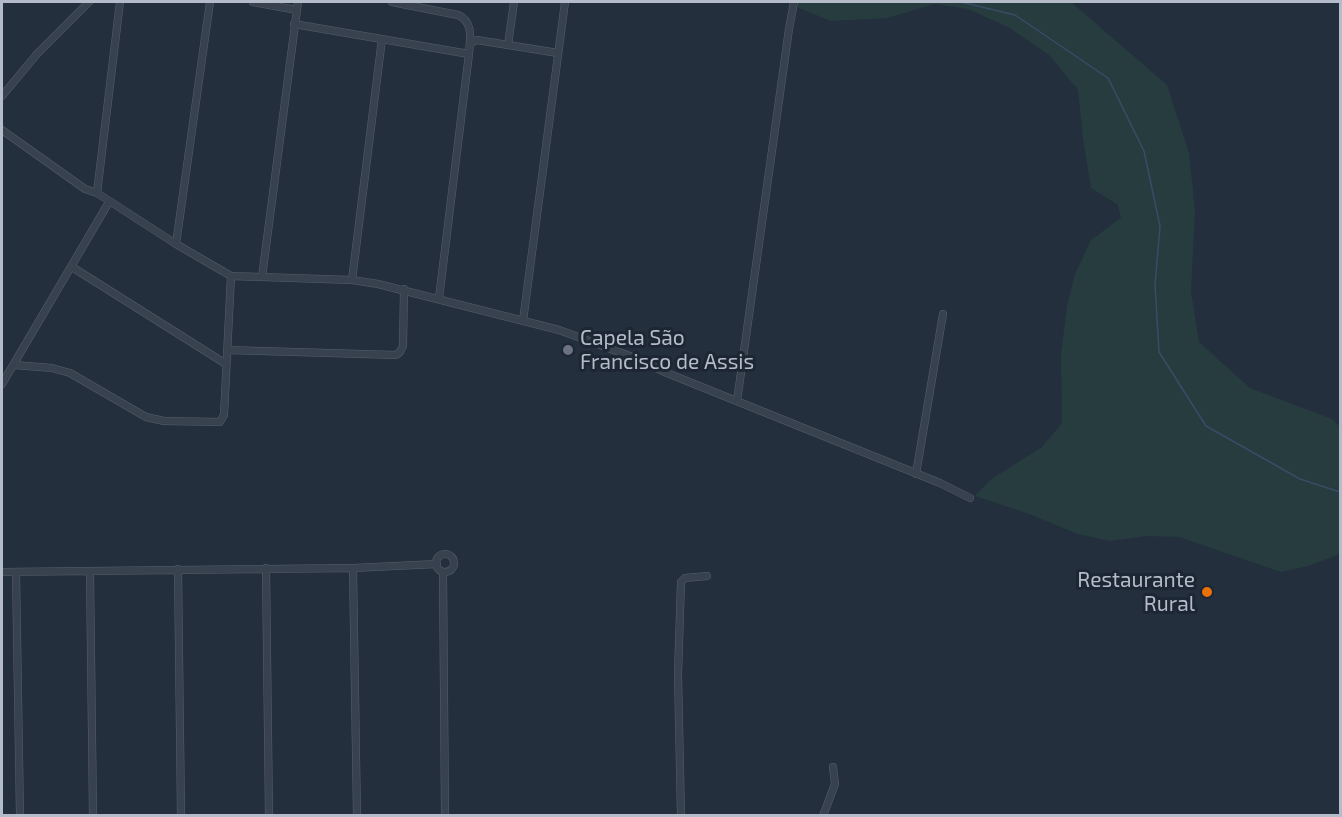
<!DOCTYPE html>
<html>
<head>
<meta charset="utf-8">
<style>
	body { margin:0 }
	#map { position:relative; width:1342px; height:817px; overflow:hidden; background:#242f3e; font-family:"Exo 2",sans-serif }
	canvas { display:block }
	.frame { position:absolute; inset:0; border:3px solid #b4bcc9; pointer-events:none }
</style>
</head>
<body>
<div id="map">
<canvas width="1342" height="817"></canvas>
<div class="frame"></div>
</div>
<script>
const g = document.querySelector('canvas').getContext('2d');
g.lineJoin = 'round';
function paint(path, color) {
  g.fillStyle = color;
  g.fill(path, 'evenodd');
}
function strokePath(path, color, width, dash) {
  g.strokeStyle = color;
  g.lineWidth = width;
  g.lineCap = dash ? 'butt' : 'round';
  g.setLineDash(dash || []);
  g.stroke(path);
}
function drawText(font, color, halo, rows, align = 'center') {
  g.font = font + ' "Exo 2",sans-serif';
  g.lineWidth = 6;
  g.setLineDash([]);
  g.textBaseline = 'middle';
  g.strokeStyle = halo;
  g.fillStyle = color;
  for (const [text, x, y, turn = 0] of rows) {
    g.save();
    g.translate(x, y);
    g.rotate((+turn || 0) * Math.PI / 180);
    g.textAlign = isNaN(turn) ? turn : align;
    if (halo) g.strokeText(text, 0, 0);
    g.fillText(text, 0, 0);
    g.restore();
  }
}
const green = new Path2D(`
	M 788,2 L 1071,2 L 1167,85 L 1189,153 L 1195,210 L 1191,292 L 1199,342 L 1250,388 L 1332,419 L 1340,427 L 1340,554 L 1308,566 L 1281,572 L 1179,537 L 1147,536 L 1110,541 L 1078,534 L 1032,515 L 975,496 L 990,480 L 1042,447 L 1062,423 L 1061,355 L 1067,306 L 1075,274 L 1091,240 L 1121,218 L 1118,205 L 1091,188 L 1083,139 L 1078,90 L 1049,55 L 1008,27 L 968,9 L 935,4 L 887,18 L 831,21 L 794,6 Z`);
const stream = new Path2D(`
	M 961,2 L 1015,15 L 1108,78 L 1144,151 L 1160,226 L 1155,285 L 1159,352 L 1206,426 L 1300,479 L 1340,492`);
const minor = new Path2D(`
	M 253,2 L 297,10
	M 392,2 L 458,15 C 474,22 470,39 469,54 L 439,298
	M 294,24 L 469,54
	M 470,43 L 477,40 L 558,53
	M 508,45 L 514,2
	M 2,96 L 37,54 L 89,2
	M 2,130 L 85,189 L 97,193 L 176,244 L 231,276 L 352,280 L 378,284 L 559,330 L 630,356 L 667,373 L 940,483 L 970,498
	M 97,193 L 120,2
	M 176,244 L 210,2
	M 72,267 L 226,364
	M 262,277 L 298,2
	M 352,280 L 382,39
	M 523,321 L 565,2
	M 227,350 L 396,355 L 400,352 L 403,346 L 404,289
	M 14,365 L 52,368 L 70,373 L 146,417 L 164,421 L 220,422 L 224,415 L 231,276
	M 2,384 L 109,202
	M 737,401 L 789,29 L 794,2
	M 916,474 L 943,314
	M436 563a9 9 0 1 1 18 0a9 9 0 1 1-18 0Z
	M 266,568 L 269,816
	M 353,568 L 357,816
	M 178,569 L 181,816
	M 90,571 L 93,816
	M 2,572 L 353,568 L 437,564
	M 16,572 L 20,816
	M 443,572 L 445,816
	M 681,816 L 678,674 L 681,582 L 685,578 L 707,576
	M 823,816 L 835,784 L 833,767`);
const markers = [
	[568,350,6,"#6b7280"],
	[1207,592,6,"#e8710a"]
];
const poiNames = [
	["Capela São",580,338],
	["Francisco de Assis",580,362],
	["Restaurante",1195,580,"right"],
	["Rural",1195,604,"right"]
];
paint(green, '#263c3f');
strokePath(stream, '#394c67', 1.5);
strokePath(minor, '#565f6c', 8);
strokePath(minor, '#38414e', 7);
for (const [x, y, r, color] of markers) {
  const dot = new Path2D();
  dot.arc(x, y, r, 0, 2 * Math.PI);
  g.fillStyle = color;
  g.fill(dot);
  strokePath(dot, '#1d2633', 2);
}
drawText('21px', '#b4bcc9', '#1d2633', poiNames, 'left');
</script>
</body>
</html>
